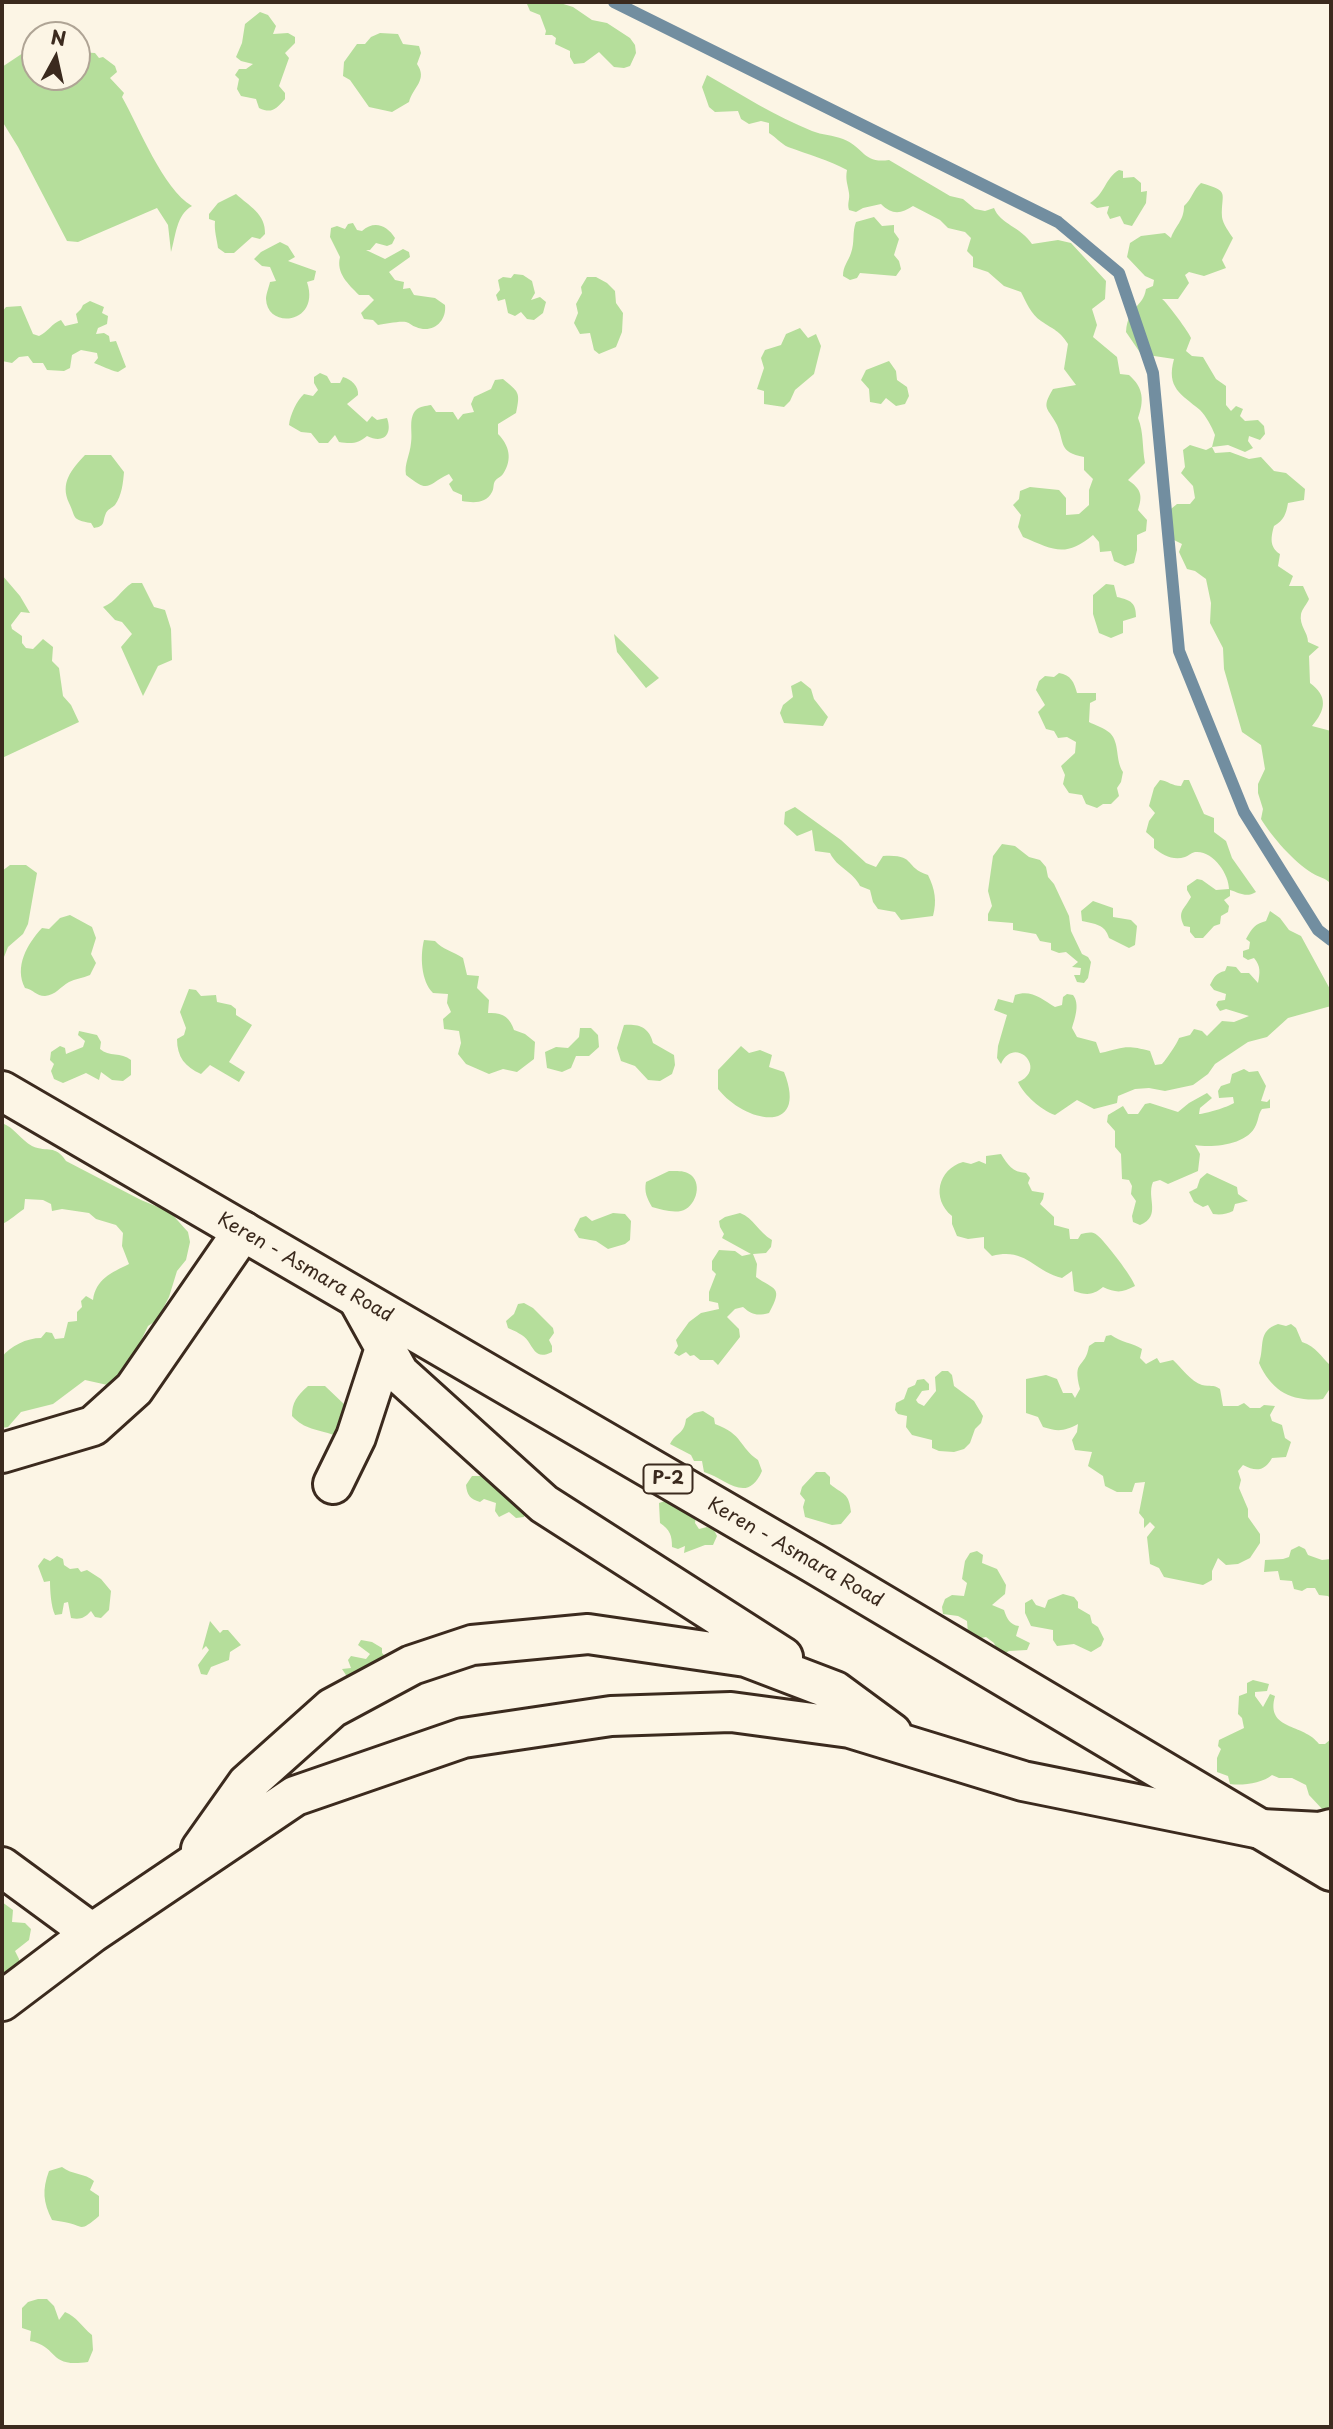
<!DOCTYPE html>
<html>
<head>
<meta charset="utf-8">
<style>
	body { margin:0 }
	#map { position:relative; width:1333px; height:2429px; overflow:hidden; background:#fcf5e5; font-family:"Playpen Sans",sans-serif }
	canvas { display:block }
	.frame { position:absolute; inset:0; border:4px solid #3b2a1e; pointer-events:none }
	.north { position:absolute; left:21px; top:21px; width:70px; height:70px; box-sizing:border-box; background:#fcf5e5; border:2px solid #afa495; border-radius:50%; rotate:8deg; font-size:19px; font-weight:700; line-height:28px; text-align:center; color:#3b2a1e }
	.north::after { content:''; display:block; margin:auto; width:24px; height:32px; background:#3b2a1e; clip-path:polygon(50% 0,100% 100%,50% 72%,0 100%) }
</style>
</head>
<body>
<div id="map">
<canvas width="1333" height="2429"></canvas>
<div class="frame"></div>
<div class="north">N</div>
</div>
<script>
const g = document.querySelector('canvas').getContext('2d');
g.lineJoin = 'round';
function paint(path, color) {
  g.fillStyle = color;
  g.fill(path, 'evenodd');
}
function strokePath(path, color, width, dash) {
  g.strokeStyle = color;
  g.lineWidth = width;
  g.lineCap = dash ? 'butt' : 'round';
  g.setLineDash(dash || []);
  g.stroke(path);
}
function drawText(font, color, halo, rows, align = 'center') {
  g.font = font + ' "Playpen Sans",sans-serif';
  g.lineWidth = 5;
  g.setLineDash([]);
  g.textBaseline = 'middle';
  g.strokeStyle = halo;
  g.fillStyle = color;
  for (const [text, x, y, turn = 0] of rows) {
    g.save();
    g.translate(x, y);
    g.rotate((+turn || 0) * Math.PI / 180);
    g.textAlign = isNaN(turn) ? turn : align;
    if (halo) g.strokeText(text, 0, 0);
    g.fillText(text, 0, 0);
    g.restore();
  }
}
const green = new Path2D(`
	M 510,2 L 557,2 L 573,7 L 592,20 L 607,23 L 630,38 L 635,45 L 636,53 L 630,66 L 624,68 L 614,67 L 599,52 L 584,63 L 574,64 L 570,57 L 570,51 L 555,44 L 556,38 L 552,35 L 545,35 L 546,31 L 540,15 L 530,11 L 527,4 Z
	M 260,12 L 268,15 L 276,26 L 273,34 L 288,33 L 295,37 L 295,43 L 285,53 L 289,58 L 279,86 L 285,93 L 285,99 C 276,109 272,114 259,108 L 256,99 L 241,96 L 237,89 L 239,79 L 235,75 L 239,69 L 246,69 L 253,64 L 241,61 L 236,57 L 242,43 L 245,24 Z
	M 380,33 L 398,34 L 403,44 L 419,46 L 421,53 L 417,64 C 428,80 413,87 409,102 L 392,112 L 369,107 L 350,80 L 343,76 L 344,62 L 357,44 L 365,44 L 371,37 Z
	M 35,45 L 35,77 L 77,77 L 77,50 L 79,52 L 95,53 L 99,58 L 103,57 L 115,66 L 117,72 L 110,78 L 124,93 L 122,97 C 139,127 163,189 192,206 C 176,215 176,236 171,252 L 168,225 L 157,208 L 78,242 L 67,241 L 18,147 L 2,121 L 2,67 Z
	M 707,75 C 742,95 775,116 812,131 C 822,135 833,135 843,139 C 864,147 863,164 889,160 L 950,196 L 963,199 L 975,209 L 985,211 L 994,208 C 1000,224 1021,227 1032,244 L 1058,240 L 1071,243 L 1106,281 L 1105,299 L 1092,309 L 1097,325 L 1093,337 L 1117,357 L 1120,374 L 1129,375 C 1144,388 1144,401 1138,418 C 1144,433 1142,447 1145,463 L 1128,480 C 1141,489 1143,495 1138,510 L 1147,520 L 1146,531 L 1137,535 L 1137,550 L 1134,563 L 1125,566 L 1114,561 L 1111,551 L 1100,552 L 1099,542 L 1093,535 C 1065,558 1054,550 1023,537 L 1018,527 L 1021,515 L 1013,505 L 1019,499 L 1020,491 L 1030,487 L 1059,490 L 1066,498 L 1066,515 L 1079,514 L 1089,505 L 1089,490 L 1093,479 L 1084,470 L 1084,457 C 1058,452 1065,443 1057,425 C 1049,408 1040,410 1053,389 L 1076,385 L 1064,369 L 1068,344 C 1059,330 1054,330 1041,321 C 1031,314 1026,302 1021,292 L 1004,286 L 988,272 L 973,267 L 973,257 L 967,251 L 971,238 L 965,232 L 948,228 L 940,220 L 913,206 C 901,214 892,215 881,204 L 863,208 L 856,212 L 849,210 C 847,203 850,200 849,193 C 848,185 845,180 847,170 C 829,160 807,154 788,147 C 781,144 776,137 769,133 L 769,123 L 761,121 L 749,124 L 741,119 L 738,111 L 715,112 L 709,107 L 702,87 Z
	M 1119,170 L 1123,171 L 1123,178 L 1134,177 L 1141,183 L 1141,192 L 1147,191 L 1146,203 L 1132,226 L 1124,224 L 1120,216 L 1110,219 L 1107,213 L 1109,206 L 1097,208 L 1090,203 C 1105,194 1105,178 1119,170 Z
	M 1201,183 C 1231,192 1221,192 1222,217 C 1223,224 1229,232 1233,238 L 1222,260 L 1226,268 L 1204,276 L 1189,272 L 1185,275 L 1189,283 L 1178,299 L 1162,299 C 1166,301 1190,334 1191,338 L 1186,351 L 1192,356 L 1203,357 L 1216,379 L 1226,386 L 1226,405 L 1231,411 L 1236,406 L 1243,409 L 1240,416 L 1245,421 L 1258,420 L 1264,426 L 1265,434 L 1260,440 L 1249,436 L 1248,441 L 1253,448 L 1245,452 L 1228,445 L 1212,447 L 1215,453 L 1230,452 L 1249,459 L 1261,457 L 1274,471 L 1286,473 L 1305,489 L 1304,500 L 1288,503 C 1286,514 1284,520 1274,526 C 1271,537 1269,547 1280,554 L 1278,566 L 1293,576 L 1289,586 L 1303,586 L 1309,599 C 1307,604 1302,609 1301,614 C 1299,626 1308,632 1308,642 L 1319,647 L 1309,656 L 1310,683 C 1328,696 1326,710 1312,726 L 1331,731 L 1331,884 C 1325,877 1319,878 1312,873 C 1294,862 1272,837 1261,819 L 1263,809 L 1258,793 L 1258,784 L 1265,769 L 1261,745 L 1242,732 L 1224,669 L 1223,648 L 1210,623 L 1211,603 L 1206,579 L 1195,571 L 1187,569 L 1179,552 L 1182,544 L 1168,537 L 1166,513 L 1177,504 L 1190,504 L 1195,498 L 1193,486 L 1181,473 L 1185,467 L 1183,450 L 1190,445 L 1206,450 L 1212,447 L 1215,435 C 1212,427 1206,416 1200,410 C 1181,394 1166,388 1174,359 L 1141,354 L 1126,332 C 1128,305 1143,308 1146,289 L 1153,286 L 1154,280 L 1145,276 L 1127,257 L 1130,243 L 1141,236 L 1165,233 L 1171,238 C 1175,226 1184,221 1184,206 C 1192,199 1193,190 1201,183 Z
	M 236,194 C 249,206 266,214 265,234 L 260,239 L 252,237 L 234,253 L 225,253 L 218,248 C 217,239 214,231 215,221 L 209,219 L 209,214 L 218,203 Z
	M 874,217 L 882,226 L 894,225 L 894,232 L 899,239 L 894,255 L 899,261 L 901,269 L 896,276 L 860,273 L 857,278 L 850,280 L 843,276 C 843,266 848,262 851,253 C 855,242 852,232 856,222 Z
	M 353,223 L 357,230 L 362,231 C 374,220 387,225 395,238 L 392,244 L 387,246 L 376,243 L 370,250 L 366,250 L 385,259 L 403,249 L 409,252 L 410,257 L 389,272 L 395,280 L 404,282 L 403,289 L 410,288 L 414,295 L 435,298 L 445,305 C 447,322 432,334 416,327 C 412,326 410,323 406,322 C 398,321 386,324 378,325 L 373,320 L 364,319 L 361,313 L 374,300 L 369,295 L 359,295 C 348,284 336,273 340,257 L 330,237 L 331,228 L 337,226 L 345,229 L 348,224 Z
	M 280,242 L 288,246 L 295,257 L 288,261 L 316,271 L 314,280 L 307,282 C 321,324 267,330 266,299 C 266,294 269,287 270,282 L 276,281 L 270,267 L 262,266 L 254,259 L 261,252 Z
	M 514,274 L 523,275 L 532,281 L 535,293 L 531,300 L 540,297 L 546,302 L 543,313 L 534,320 L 527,319 L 521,312 L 515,316 L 508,313 L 505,299 L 498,301 L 496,295 L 500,290 L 498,280 L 503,277 L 511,278 Z
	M 587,277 L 596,277 L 607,283 L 615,291 L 616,303 L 623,313 L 622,332 L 616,347 L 599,354 L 594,350 L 590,333 L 580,334 L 574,323 L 578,313 L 576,304 L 582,293 L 581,287 Z
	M 90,301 L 104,307 L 102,313 L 108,316 L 107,324 L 98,328 L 96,334 L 104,333 L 109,336 L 110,342 L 116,341 L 126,367 L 118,372 C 109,370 103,366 94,363 L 98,358 L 97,353 L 81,350 L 72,355 L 70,368 L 64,371 L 47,370 L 43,363 L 33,363 L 28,356 L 19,357 L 12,363 L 2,361 L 2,312 L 6,307 L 21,306 L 33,334 L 39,336 C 48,332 52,323 61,320 L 65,326 L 78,323 L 76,314 L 81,309 L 83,305 Z
	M 800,328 L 808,338 L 816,334 L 821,346 L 814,374 L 795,390 L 790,401 L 784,407 L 764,404 L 764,391 L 757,389 L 764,368 L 761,358 L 765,350 L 781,345 L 786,334 Z
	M 889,361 L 896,371 L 897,380 L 907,387 L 909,396 L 905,404 L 896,406 L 886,398 L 881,404 L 870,402 L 869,389 L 861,380 L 866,370 Z
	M 320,373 L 327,376 L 331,383 L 340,383 L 343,377 C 351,379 359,386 358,395 L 347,404 L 367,422 L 372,416 L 377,420 L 387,418 C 393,435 383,444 367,436 C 358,444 351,444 339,442 L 335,435 L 328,443 L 319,443 L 311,433 L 301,432 L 289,425 C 290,415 297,400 304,394 L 313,396 L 318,390 L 314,383 L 314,377 Z
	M 503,379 C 518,392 521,391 516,413 L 498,424 L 498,434 C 509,445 513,459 503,474 C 501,477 497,478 495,481 C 493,484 494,489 492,492 C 486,504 473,503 462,501 L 462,495 L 453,491 L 449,484 L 453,480 L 449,474 C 426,485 430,494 406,475 C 404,464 410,455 411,443 C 413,433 408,418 416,410 C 420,406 426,406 431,405 L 436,412 L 453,412 L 458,420 L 463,414 L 474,412 L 471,404 L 474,397 L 491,389 L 495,380 Z
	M 85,455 L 111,455 L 124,472 C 123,483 122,495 115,505 C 112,508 108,509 106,513 C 102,522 106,526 94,528 L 91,523 C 71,520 76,517 69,503 C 60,483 71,470 85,455 Z
	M 2,575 L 20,596 L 30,613 L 21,612 L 11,625 L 12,629 L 22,636 L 22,643 L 26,648 L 33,649 L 43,639 L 53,647 L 52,661 L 59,668 L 63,696 L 71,705 L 79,722 L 2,758 Z
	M 132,583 L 142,583 L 154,607 L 165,610 L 171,629 L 172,660 L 158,666 L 143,696 L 121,647 L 132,634 L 122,622 L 115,620 L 103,607 C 116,602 121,590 132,583 Z
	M 1106,584 L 1114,585 L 1117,597 C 1131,600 1136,603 1136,617 L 1123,621 L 1123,633 L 1111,638 L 1099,633 L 1093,614 L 1093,595 Z
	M 614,634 L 659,678 L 646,688 L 617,652 Z
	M 1059,673 C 1071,675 1074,682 1077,693 L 1096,693 L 1096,700 L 1090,703 L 1089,722 C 1095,725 1104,728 1110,733 C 1120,743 1115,760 1123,772 L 1121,782 L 1117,788 L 1119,796 L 1111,804 L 1103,804 L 1097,808 L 1086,804 L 1082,795 L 1069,793 L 1063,784 L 1065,775 L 1061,766 L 1075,753 L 1076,742 L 1067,737 L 1058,738 L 1054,731 L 1046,729 L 1038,712 L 1045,705 L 1036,690 L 1039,681 L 1045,676 L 1054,677 Z
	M 801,681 L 811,689 L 814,699 L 828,717 L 823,726 L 784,723 L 780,713 L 783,705 L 793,697 L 791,686 Z
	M 1160,780 C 1168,781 1172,786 1181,786 L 1184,780 L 1189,780 L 1204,814 L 1214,818 L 1214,832 L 1226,841 L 1232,858 L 1256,892 C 1246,898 1240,893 1230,890 L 1230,896 L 1224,900 L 1229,906 L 1228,912 L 1221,916 L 1220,924 L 1214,926 L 1203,938 L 1195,938 L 1190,932 L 1190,927 L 1184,926 C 1177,911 1184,910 1191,897 L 1187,890 L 1187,886 L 1197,879 L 1202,880 L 1216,890 L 1229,889 C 1229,874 1213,850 1195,852 C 1191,853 1188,856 1185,857 C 1173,861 1163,855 1154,848 L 1154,839 L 1146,832 L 1149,821 L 1155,813 L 1149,806 L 1154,788 Z
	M 795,807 L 841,840 L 866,863 L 876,867 L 883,856 C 917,854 903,867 928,875 C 935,889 937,901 933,916 L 901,920 L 895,912 L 878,909 L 873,902 L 870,890 L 860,886 C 853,871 837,868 830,853 L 815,851 L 812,830 L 797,836 L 784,824 L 785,812 Z
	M 1002,844 L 1015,846 L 1029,857 L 1040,860 L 1046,867 L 1048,877 L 1054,884 L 1069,916 L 1071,931 L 1082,954 L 1088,957 L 1091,962 L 1088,978 L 1084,983 L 1077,982 L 1074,975 L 1080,975 L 1081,968 L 1072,967 L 1078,962 L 1066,952 L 1059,953 L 1051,950 L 1051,943 L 1040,941 L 1036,934 L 1013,930 L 1013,923 L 988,921 L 988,914 L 992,906 L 988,891 L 993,856 Z
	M 10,865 L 26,865 L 37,873 L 28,924 L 23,934 L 8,947 L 2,962 L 2,871 Z
	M 1093,901 L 1113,908 L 1113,917 L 1131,920 L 1137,926 L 1135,945 L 1129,948 L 1109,938 C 1105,924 1095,924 1082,921 L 1081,911 Z
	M 1270,911 L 1280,918 L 1289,930 L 1301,936 L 1331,991 L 1331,1006 L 1288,1018 L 1267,1037 L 1248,1042 L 1215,1064 L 1208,1074 L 1193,1085 L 1165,1091 L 1149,1088 L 1135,1089 L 1118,1096 L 1117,1103 L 1094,1109 L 1077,1100 L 1055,1115 C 1041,1110 1024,1095 1018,1082 C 1049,1069 1014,1034 1001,1064 L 997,1058 L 998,1046 L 1007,1015 L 994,1010 L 998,999 L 1013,1003 L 1015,995 C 1031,989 1042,999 1055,1007 L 1062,1005 L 1063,997 L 1067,994 L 1073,995 C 1080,1004 1075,1018 1072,1028 L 1077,1037 L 1096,1042 L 1100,1053 C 1124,1048 1124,1044 1150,1051 L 1155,1065 L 1162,1064 C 1166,1060 1178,1042 1179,1038 L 1190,1035 L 1194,1029 L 1202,1031 L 1207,1036 L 1222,1021 L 1234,1022 L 1249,1016 L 1226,1009 L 1220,1011 L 1216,1005 L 1218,1001 L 1225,1000 L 1226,994 L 1214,990 L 1210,985 C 1214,977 1216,973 1225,971 L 1227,966 L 1236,967 L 1241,973 L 1249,973 L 1258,983 C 1260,973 1261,966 1254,958 L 1248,960 L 1243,957 L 1243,951 L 1249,949 L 1250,942 L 1246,939 C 1252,928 1255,924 1266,921 Z
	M 70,915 L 92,927 L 96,938 L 91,954 L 96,963 L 90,975 C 83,978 75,979 69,982 C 60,987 56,995 45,996 C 36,996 33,989 25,988 C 14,967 27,944 42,928 L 49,929 L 60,918 Z
	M 424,940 L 435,941 C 443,950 453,951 463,958 L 467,975 L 479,976 L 477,988 L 489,1000 L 488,1013 C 502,1012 510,1017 514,1030 L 525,1034 L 535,1042 L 534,1059 L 517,1072 L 503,1069 L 489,1074 L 466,1064 L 458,1054 L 461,1043 L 459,1031 L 444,1029 L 443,1019 L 451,1012 L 447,1003 L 448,994 L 433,993 C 421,981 420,956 424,940 Z
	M 189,989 L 196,990 L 201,996 L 216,995 L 217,1002 L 231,1005 L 236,1009 L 236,1015 L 252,1025 L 229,1062 L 245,1072 L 239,1082 L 210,1065 L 201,1074 C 185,1067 177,1057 177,1039 L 184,1035 L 186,1028 L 180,1012 Z
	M 624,1025 C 639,1024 649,1027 653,1043 L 674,1055 L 675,1065 L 672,1074 L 660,1081 L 648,1080 L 635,1066 L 621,1061 L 617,1048 Z
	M 580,1028 L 591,1028 L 598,1035 L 599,1047 L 589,1056 L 576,1056 L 571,1068 L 562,1072 L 547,1068 L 545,1052 L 556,1047 L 568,1048 L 579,1037 Z
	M 79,1031 L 97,1035 L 101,1042 L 100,1049 C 109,1057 121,1052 131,1060 L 131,1075 L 123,1081 L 112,1080 L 101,1072 L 99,1080 L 86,1073 L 63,1083 L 54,1079 L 51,1071 L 54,1064 L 50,1060 L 51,1052 L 60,1046 L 65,1048 L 66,1054 L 83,1047 L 85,1041 L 78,1035 Z
	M 741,1046 L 749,1053 L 760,1050 L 772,1055 L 769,1067 L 784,1072 C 809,1135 746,1124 718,1089 L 718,1070 Z
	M 1244,1069 L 1249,1072 L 1258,1071 L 1266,1086 L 1261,1101 L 1267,1102 L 1270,1099 L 1270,1108 L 1262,1109 C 1258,1115 1259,1118 1256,1125 C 1248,1145 1213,1148 1195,1145 L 1200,1154 L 1198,1171 L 1168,1184 L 1160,1180 L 1153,1182 C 1146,1198 1162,1216 1140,1225 L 1133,1222 L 1132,1216 L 1136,1201 L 1131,1194 L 1132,1186 L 1129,1180 L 1122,1179 L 1121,1154 L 1115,1147 L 1115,1131 L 1107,1122 L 1108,1115 L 1123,1106 L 1128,1114 L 1138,1114 L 1145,1104 L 1150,1103 L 1178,1112 L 1189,1103 L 1207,1093 L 1212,1098 L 1200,1108 L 1199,1114 C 1205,1114 1228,1107 1234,1103 L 1233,1097 L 1219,1098 L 1218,1091 L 1221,1086 L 1230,1083 L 1232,1074 Z
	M 2,1123 C 15,1128 21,1140 32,1146 C 48,1153 55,1144 66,1161 L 141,1200 L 170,1212 L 188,1232 L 190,1242 L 186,1260 L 177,1271 L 169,1297 L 157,1320 L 148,1326 L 138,1347 L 137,1359 L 121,1388 L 85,1380 L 53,1404 L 21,1412 L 8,1427 L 2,1428 L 2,1357 C 10,1346 27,1338 41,1338 L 46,1332 L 52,1333 L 55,1339 L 64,1338 L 68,1322 L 77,1321 L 77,1312 L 82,1307 L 81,1301 L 86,1296 L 93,1300 C 96,1279 111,1273 129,1264 L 122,1246 L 123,1233 L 116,1225 L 96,1219 L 89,1213 L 62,1209 L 52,1211 L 51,1204 L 43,1200 L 25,1199 L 24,1209 C 16,1214 11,1220 2,1224 Z
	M 1001,1154 C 1008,1165 1012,1172 1026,1173 L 1030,1178 L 1028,1183 L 1032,1191 L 1044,1193 L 1043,1199 L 1040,1204 L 1054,1217 L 1054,1225 L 1069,1229 L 1070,1239 L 1078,1239 L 1081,1234 C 1087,1233 1092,1231 1097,1235 C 1105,1241 1133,1278 1135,1286 C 1122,1293 1116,1293 1103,1287 C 1092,1296 1086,1295 1074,1291 L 1072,1271 L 1062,1278 C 1033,1271 1026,1247 992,1256 L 984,1248 L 984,1237 L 968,1239 L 957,1236 L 952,1224 L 952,1216 C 931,1199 938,1169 963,1162 L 971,1164 L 979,1161 L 986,1164 L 986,1156 Z
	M 669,1171 C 676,1171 685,1170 691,1175 C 703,1185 695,1208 681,1211 C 671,1213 661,1209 652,1207 C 647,1198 644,1192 646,1182 Z
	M 1207,1173 L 1237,1187 L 1238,1194 L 1248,1201 L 1235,1204 L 1233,1211 C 1227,1214 1221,1215 1213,1214 L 1208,1205 L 1203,1207 L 1194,1202 L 1189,1192 L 1197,1188 L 1200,1179 Z
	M 613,1213 L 625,1214 L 631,1221 L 630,1240 L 625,1244 L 608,1249 L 596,1241 L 579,1238 L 574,1230 L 580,1218 L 586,1216 L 592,1221 Z
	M 740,1213 C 754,1218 758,1232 772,1240 L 771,1247 L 766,1253 L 753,1254 L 757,1264 L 756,1277 C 774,1290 784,1286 769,1313 C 757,1316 752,1315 743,1307 L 735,1309 L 727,1317 L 739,1329 L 740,1337 L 718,1365 L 713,1360 L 700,1360 L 694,1355 L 690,1356 L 686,1352 L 679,1356 L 674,1353 L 678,1346 L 676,1340 L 689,1322 L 701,1313 L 719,1309 L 718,1303 L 709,1301 L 709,1292 L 716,1274 L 712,1270 L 712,1261 L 719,1250 L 735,1251 L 742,1256 L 751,1254 L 722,1238 L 724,1234 L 720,1227 L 719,1221 L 725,1217 Z
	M 524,1303 L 533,1308 L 553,1328 L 554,1333 L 549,1340 L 552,1346 L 552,1352 C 538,1359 535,1352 528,1341 C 524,1335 515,1331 508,1328 L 506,1321 L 514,1314 L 518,1304 Z
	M 1278,1324 L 1286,1326 L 1291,1324 L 1296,1328 L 1302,1342 C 1317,1347 1320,1356 1331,1366 L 1331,1387 L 1323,1399 C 1292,1402 1272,1392 1259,1363 C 1265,1346 1257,1331 1278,1324 Z
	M 1111,1335 C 1120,1342 1133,1343 1142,1349 L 1140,1358 L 1146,1364 L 1157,1358 L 1160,1363 L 1173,1360 C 1181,1367 1191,1382 1202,1385 C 1210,1387 1213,1384 1220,1389 L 1223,1406 L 1238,1406 L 1244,1403 L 1250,1408 L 1260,1408 L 1264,1405 L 1275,1406 L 1270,1415 L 1272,1421 L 1282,1425 L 1285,1438 L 1291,1442 L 1286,1457 L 1272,1458 C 1265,1471 1256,1472 1243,1465 L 1238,1471 L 1241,1480 L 1239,1488 L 1248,1509 L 1248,1517 L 1260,1534 L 1260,1543 L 1250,1558 L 1238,1564 L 1226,1565 L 1218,1558 L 1212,1571 L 1212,1580 L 1203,1585 L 1164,1577 L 1159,1568 L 1150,1564 L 1147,1537 L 1155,1527 L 1150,1522 L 1144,1528 L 1144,1519 L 1139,1513 L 1145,1482 L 1135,1483 L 1132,1492 L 1117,1492 L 1105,1486 L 1103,1476 L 1088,1466 L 1092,1452 L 1075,1450 L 1072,1440 L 1077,1432 L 1078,1424 C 1065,1431 1058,1432 1043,1427 L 1038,1417 L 1026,1413 L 1026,1379 L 1046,1375 L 1057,1379 L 1063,1393 L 1072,1393 L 1075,1398 L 1080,1389 C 1072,1358 1085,1370 1089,1346 L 1095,1342 L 1104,1342 L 1106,1336 Z
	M 942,1371 L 948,1371 L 952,1375 L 954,1386 L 974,1401 L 983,1416 L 981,1423 L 975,1429 L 970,1443 L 964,1449 L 954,1452 L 939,1451 L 932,1448 L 932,1440 L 912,1435 L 906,1427 L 907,1416 L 898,1414 L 895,1410 L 896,1403 L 904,1399 L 908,1388 L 915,1385 L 917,1380 L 924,1379 L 929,1384 L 929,1390 L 922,1391 L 916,1400 L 918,1403 L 924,1406 L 936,1391 L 935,1377 Z
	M 308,1386 L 325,1386 L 346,1406 L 339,1430 L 334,1435 C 317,1429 305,1430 292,1416 C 292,1402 297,1396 308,1386 Z
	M 703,1411 L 714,1418 L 715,1424 C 743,1434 739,1447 758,1460 L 762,1471 C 747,1505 727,1479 704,1472 L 702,1461 L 694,1461 L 691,1455 L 670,1444 C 676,1432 684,1435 686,1419 L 694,1413 Z
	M 816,1472 L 825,1472 L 830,1477 L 830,1484 C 843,1495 849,1492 851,1512 L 841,1524 L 832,1525 L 805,1517 L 803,1507 L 805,1500 L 800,1494 L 802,1487 Z
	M 472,1476 L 488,1476 L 527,1510 L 524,1517 L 516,1518 L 509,1512 L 499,1517 L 495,1511 L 496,1503 L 484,1499 L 480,1502 C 470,1499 467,1495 466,1485 Z
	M 670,1494 L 696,1516 L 695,1523 L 699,1529 L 707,1527 L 714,1530 L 717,1536 L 713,1545 L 705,1545 L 684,1553 L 685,1546 L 678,1549 L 672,1547 C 672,1535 670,1530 660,1523 L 659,1503 L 665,1501 Z
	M 1299,1546 L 1305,1549 L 1308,1555 L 1322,1560 L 1331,1559 L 1331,1599 L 1328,1596 L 1319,1595 L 1315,1588 L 1307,1588 L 1302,1591 L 1294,1589 L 1292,1581 L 1280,1580 L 1278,1571 L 1264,1572 L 1265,1560 L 1283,1559 L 1289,1557 L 1291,1550 Z
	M 977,1551 L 983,1555 L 982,1563 L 997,1569 L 1006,1585 L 1005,1594 L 992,1605 L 1004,1610 C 1007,1619 1010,1625 1019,1626 L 1016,1636 L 1030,1643 L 1027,1650 L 1009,1651 L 1004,1654 L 997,1650 L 994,1643 L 986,1637 L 976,1639 L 968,1634 L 967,1621 L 958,1616 L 943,1614 L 942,1607 L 945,1599 L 952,1595 L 964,1596 L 967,1583 L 962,1579 L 965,1561 L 970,1553 Z
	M 57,1556 L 63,1559 L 64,1565 L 70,1569 L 78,1568 L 81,1572 L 87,1570 L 101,1579 L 111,1591 L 109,1610 L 101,1618 L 95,1617 L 91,1611 C 85,1618 80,1620 71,1618 L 68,1602 L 64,1603 L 62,1614 L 55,1615 C 51,1607 50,1590 50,1581 L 44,1582 L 38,1566 L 44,1558 L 50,1561 Z
	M 1063,1594 L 1074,1597 L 1078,1602 L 1078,1608 L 1090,1615 L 1092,1623 L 1098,1627 L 1104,1639 L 1101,1646 L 1091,1652 L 1074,1644 L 1057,1646 L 1053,1640 L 1053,1630 L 1031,1626 L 1025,1613 L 1025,1603 L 1032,1599 L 1036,1605 L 1045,1608 L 1048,1600 Z
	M 210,1621 L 220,1633 L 223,1630 L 228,1630 L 241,1645 L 230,1652 L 229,1660 L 211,1667 L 207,1675 L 201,1674 L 198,1665 L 209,1650 L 206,1646 L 202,1650 Z
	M 361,1640 L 372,1642 L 382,1648 L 382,1653 L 387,1658 L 348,1678 L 342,1669 L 351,1668 L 348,1660 L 351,1656 L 366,1659 L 370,1654 L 358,1645 Z
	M 1253,1680 L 1269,1684 L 1267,1691 L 1255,1692 L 1255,1696 L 1263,1707 L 1270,1694 L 1275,1696 C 1265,1731 1304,1723 1319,1744 L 1325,1744 L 1331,1739 L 1331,1829 L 1323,1820 L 1324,1811 L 1309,1795 L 1306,1785 L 1292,1778 L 1279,1778 L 1272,1775 C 1263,1783 1242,1786 1230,1784 L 1228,1776 L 1217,1772 L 1217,1758 L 1221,1749 L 1218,1746 L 1219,1740 L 1244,1728 L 1242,1718 L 1238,1714 L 1239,1696 L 1247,1693 L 1247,1683 Z
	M 2,1902 L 13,1910 L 12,1922 L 25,1923 L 31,1929 L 29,1940 L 15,1951 L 19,1959 L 19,1970 L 2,1983 Z
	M 62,2167 C 72,2175 85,2173 94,2181 L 90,2190 L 99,2196 L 99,2216 C 78,2234 84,2225 64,2222 C 60,2221 56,2221 52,2220 C 43,2202 42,2190 49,2171 Z
	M 38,2299 L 47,2299 L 54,2306 L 59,2320 L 65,2312 C 77,2317 81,2326 92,2335 L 93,2350 L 88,2362 C 47,2368 60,2347 30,2341 L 31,2331 L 22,2328 L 22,2308 L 28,2302 Z`);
const stream = new Path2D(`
	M 614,2 L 1058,222 L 1119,273 L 1153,373 L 1179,651 L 1244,812 L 1318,930 L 1331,940`);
const street = new Path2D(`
	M 358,1299 L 399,1373 L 544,1504 L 783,1657
	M 2,1453 L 93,1426 L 134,1389 L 243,1231
	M 333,1484 L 356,1437 L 385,1348
	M 201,1849 L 247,1784 L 332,1708 L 412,1665 L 472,1645 L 588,1634 L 746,1657 L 835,1691 L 892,1733
	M 2,1867 L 92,1933
	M 2,2001 L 92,1933 L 295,1796 L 463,1738 L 611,1716 L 731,1712 L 850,1728 L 1023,1781 L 1261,1829 L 1320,1832 L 1331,1829`);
const highway = new Path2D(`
	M 2,1091 L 813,1563 L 1331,1871`);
const shields = [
	[668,1479,49]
];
const shieldNames = [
	["P-2",668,1479]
];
const streetNames = [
	["Keren - Asmara Road",305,1268,30],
	["Keren - Asmara Road",795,1553,30]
];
paint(green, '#b5de9b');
strokePath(stream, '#728ea0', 12);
strokePath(street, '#3b2a1e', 44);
strokePath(highway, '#3b2a1e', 44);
strokePath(street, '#fcf5e5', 38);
strokePath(highway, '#fcf5e5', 38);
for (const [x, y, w] of shields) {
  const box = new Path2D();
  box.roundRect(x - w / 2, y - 14.5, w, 29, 5);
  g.fillStyle = '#fcf5e5';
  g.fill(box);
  strokePath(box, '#3b2a1e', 2);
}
drawText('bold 18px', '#3b2a1e', null, shieldNames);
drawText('19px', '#3b2a1e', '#fcf5e5', streetNames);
</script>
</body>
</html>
